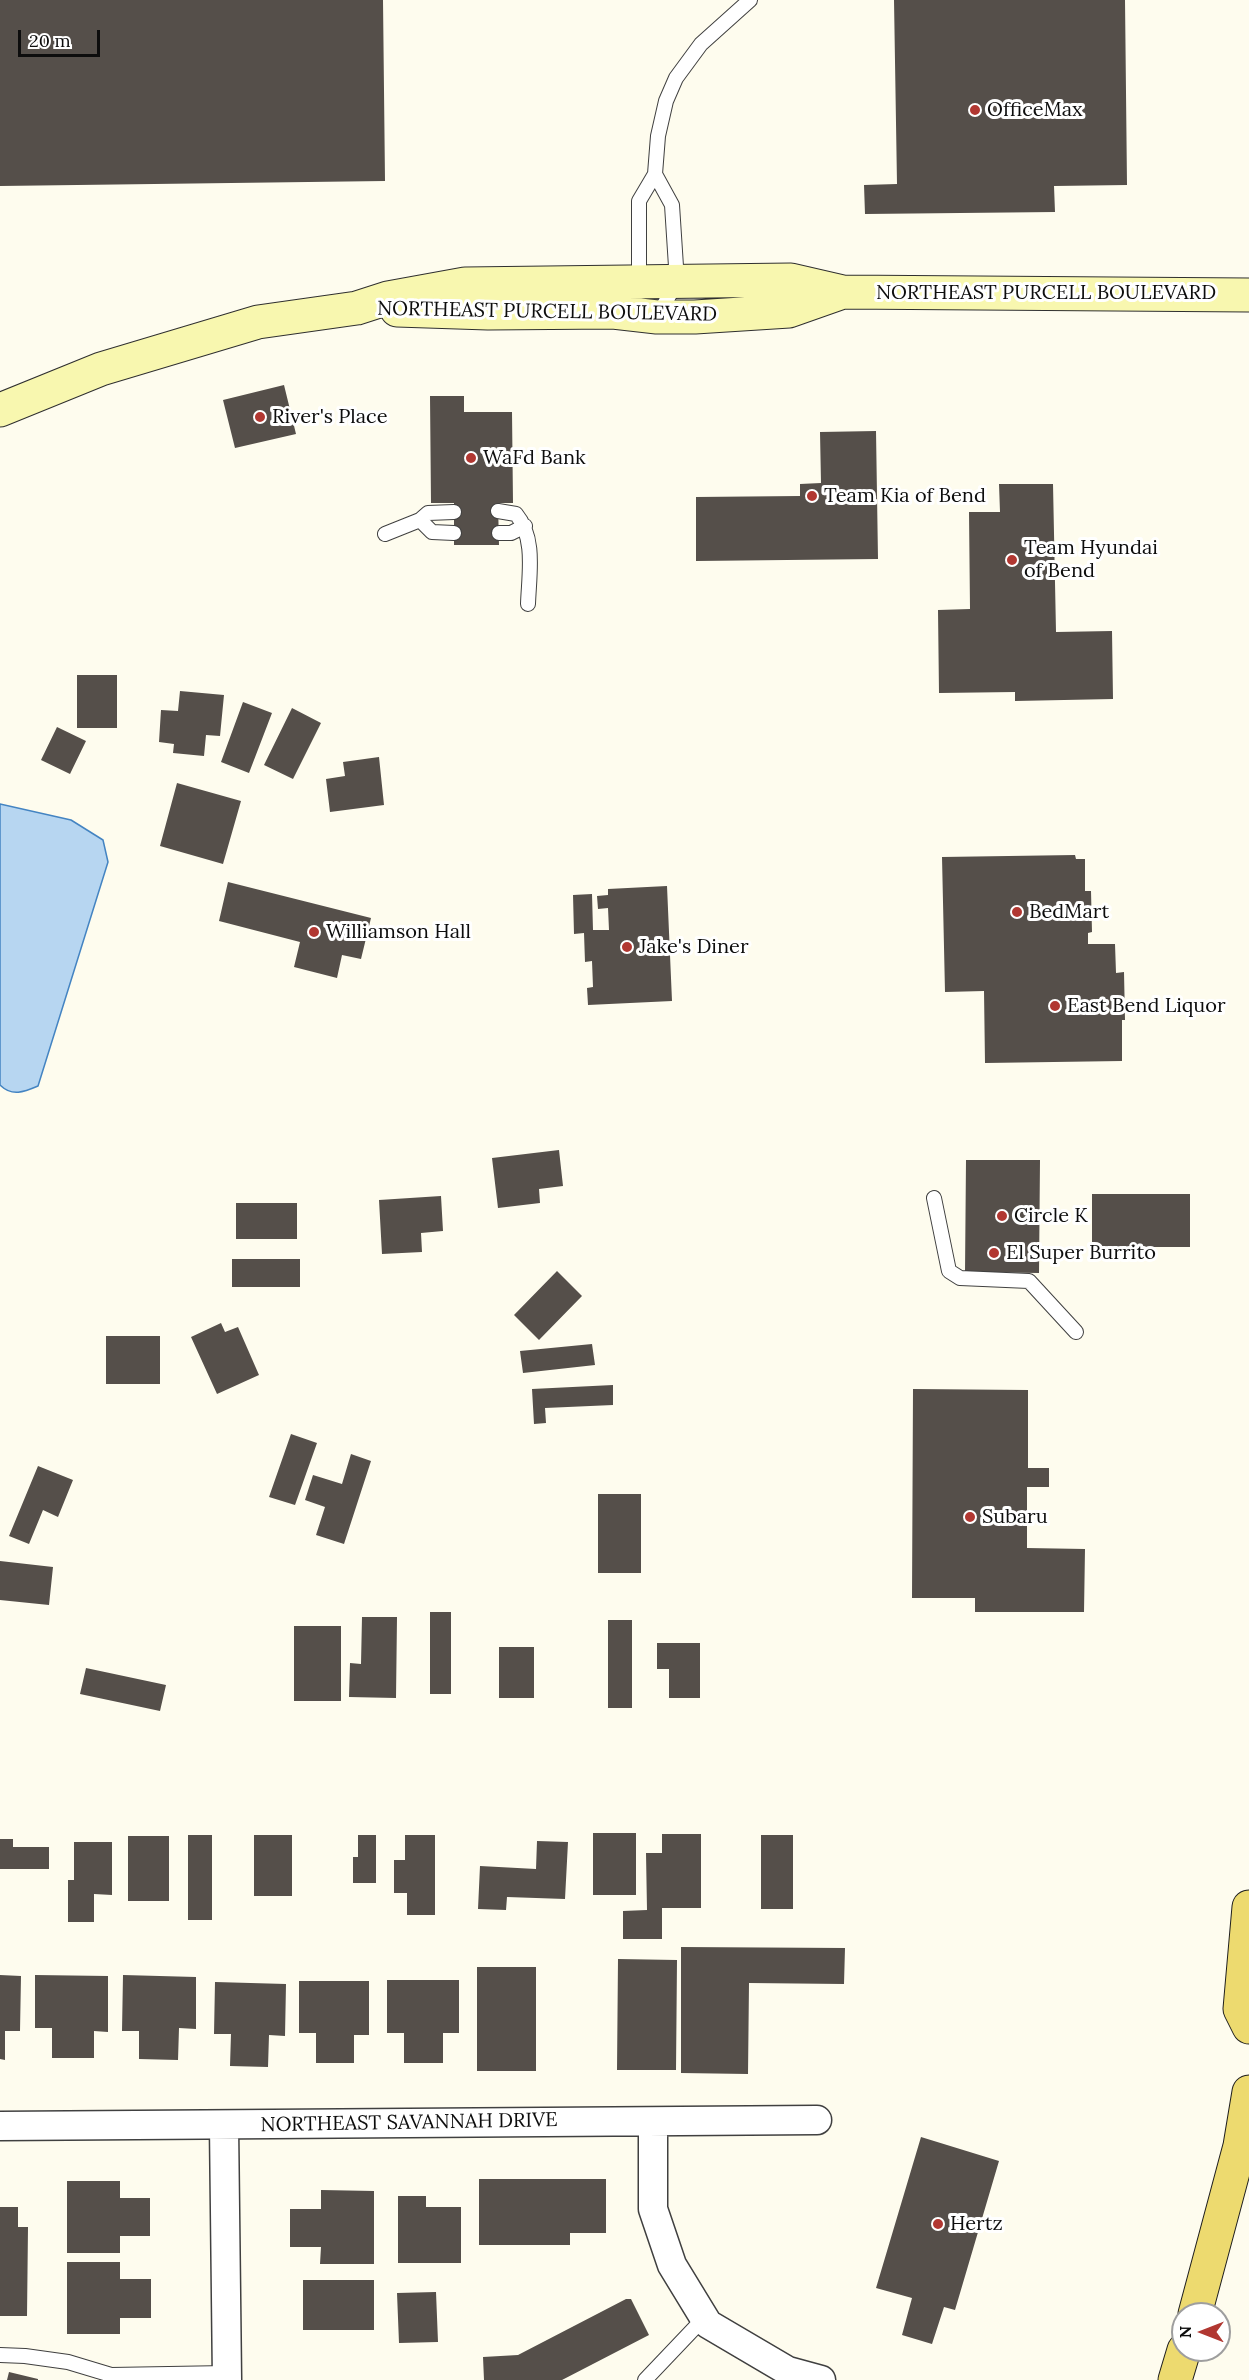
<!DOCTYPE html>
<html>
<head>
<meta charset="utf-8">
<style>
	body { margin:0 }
	#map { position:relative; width:1249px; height:2380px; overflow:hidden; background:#fefcee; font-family:Lora,serif }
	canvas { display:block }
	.north { position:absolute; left:1171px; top:2302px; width:60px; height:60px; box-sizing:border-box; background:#fff; border:2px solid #9e9e9e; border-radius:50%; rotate:270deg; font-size:16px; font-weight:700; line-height:24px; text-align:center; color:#0d0d0d }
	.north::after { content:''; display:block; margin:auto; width:21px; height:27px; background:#b13731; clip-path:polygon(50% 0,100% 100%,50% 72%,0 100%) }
	.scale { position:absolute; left:18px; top:30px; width:82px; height:27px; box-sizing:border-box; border:3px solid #0d0d0d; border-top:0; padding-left:8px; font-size:18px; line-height:21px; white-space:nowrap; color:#0d0d0d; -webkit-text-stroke:4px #fff; paint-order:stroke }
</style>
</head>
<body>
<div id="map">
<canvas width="1249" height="2380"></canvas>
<div class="north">N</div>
<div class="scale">20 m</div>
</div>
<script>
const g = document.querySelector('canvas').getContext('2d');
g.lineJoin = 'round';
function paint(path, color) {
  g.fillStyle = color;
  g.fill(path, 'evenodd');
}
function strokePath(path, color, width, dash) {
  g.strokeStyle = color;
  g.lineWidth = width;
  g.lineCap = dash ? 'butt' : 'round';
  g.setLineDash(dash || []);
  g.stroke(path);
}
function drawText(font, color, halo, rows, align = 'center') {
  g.font = font + ' Lora,serif';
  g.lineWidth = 6;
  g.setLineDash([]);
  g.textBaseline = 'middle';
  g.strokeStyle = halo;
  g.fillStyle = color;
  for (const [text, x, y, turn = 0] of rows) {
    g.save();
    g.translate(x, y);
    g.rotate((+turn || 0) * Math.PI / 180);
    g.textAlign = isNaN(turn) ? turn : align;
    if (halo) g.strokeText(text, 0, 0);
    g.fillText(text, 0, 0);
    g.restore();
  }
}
const water = new Path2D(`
	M 0,804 L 71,820 L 103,840 L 108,862 L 38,1086 C 24,1092 12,1097 0,1085 Z`);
const building = new Path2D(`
	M 0,0 L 383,0 L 385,181 L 0,186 Z
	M 894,0 L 1125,0 L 1127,185 L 1054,186 L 1055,212 L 865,214 L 864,185 L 897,184 Z
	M 284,385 L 296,434 L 235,448 L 223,400 Z
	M 430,396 L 464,396 L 464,412 L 512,412 L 513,503 L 498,503 L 499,545 L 454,545 L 454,503 L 431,503 Z
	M 876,431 L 878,559 L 696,561 L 696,497 L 800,496 L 800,484 L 821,483 L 820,432 Z
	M 999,484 L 1053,484 L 1056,632 L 1112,631 L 1113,699 L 1015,701 L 1015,692 L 939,693 L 938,610 L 970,609 L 969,512 L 1000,512 Z
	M 77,675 L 117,675 L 117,728 L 77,728 Z
	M 180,691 L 224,695 L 220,736 L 206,735 L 204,756 L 173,753 L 174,744 L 159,742 L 161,710 L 178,711 Z
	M 243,702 L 272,713 L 249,773 L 221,762 Z
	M 292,708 L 321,723 L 293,779 L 264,765 Z
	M 57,727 L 86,741 L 70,774 L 41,760 Z
	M 379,757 L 384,805 L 330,812 L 326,779 L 345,776 L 343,762 Z
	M 177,783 L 241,801 L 223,864 L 160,846 Z
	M 1075,855 L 1076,859 L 1085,859 L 1085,891 L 1091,891 L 1092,932 L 1088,933 L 1088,944 L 1115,944 L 1116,973 L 1124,972 L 1125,1020 L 1122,1020 L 1122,1061 L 985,1063 L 984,991 L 945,992 L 942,857 Z
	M 228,882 L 371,918 L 361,959 L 342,955 L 337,978 L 294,967 L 300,942 L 219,921 Z
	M 667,886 L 672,1001 L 588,1005 L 587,988 L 593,987 L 592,961 L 585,962 L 584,933 L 574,934 L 573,895 L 592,894 L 593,930 L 609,930 L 608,908 L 598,909 L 597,896 L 608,895 L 608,889 Z
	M 559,1150 L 563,1186 L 539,1189 L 540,1203 L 498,1208 L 492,1158 Z
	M 966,1160 L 1040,1160 L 1039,1273 L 965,1272 Z
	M 1092,1194 L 1190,1194 L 1190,1247 L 1092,1247 Z
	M 441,1196 L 443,1231 L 421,1233 L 422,1252 L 382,1254 L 379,1200 Z
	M 236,1203 L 297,1203 L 297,1239 L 236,1239 Z
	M 232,1259 L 300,1259 L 300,1287 L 232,1287 Z
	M 557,1271 L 582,1296 L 539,1340 L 514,1315 Z
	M 221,1323 L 225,1332 L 238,1327 L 259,1375 L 217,1394 L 191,1337 Z
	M 106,1336 L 160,1336 L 160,1384 L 106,1384 Z
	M 592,1344 L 595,1365 L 523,1373 L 520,1351 Z
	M 613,1385 L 613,1405 L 545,1408 L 546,1423 L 534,1424 L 532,1389 Z
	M 913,1389 L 1028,1390 L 1028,1468 L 1049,1468 L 1049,1487 L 1027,1487 L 1027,1548 L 1085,1549 L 1084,1612 L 975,1612 L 975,1598 L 912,1598 Z
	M 291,1434 L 317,1443 L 295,1505 L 269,1497 Z
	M 351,1454 L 371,1461 L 344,1544 L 316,1535 L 325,1507 L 305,1500 L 313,1475 L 342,1484 Z
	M 38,1466 L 73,1480 L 58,1517 L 43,1510 L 29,1544 L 9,1536 Z
	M 598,1494 L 641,1494 L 641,1573 L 598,1573 Z
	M 0,1561 L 53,1567 L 49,1605 L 0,1600 Z
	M 430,1612 L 451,1612 L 451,1694 L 430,1694 Z
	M 362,1617 L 397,1617 L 396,1698 L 349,1697 L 350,1663 L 361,1664 Z
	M 608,1620 L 632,1620 L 632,1708 L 608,1708 Z
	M 294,1626 L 341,1626 L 341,1701 L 294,1701 Z
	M 657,1643 L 700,1643 L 700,1698 L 669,1698 L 669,1669 L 657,1669 Z
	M 499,1647 L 534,1647 L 534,1698 L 499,1698 Z
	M 86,1668 L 166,1685 L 160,1711 L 80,1694 Z
	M 593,1833 L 636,1833 L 636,1895 L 593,1895 Z
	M 662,1834 L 701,1834 L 701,1908 L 662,1908 L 662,1939 L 623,1939 L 623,1911 L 647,1910 L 646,1853 L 662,1853 Z
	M 188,1835 L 212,1835 L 212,1920 L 188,1920 Z
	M 254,1835 L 292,1835 L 292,1896 L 254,1896 Z
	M 358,1835 L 376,1835 L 376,1883 L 353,1883 L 353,1857 L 358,1857 Z
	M 405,1835 L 435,1835 L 435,1915 L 407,1915 L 407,1893 L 394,1893 L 394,1860 L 405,1860 Z
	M 761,1835 L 793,1835 L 793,1909 L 761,1909 Z
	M 128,1836 L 169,1836 L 169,1901 L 128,1901 Z
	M 0,1839 L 13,1839 L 13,1847 L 49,1847 L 49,1869 L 0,1869 Z
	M 537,1841 L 568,1842 L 565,1899 L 507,1897 L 506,1910 L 478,1909 L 480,1866 L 536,1869 Z
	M 74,1842 L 112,1842 L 112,1895 L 94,1894 L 94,1922 L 68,1922 L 68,1880 L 74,1880 Z
	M 681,1947 L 845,1948 L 844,1984 L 749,1983 L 748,2074 L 681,2073 Z
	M 618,1959 L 677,1960 L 676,2070 L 617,2070 Z
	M 477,1967 L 536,1967 L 536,2071 L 477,2071 Z
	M 0,1975 L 21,1976 L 20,2031 L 5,2031 L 5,2060 L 0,2059 Z
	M 35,1975 L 108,1976 L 108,2032 L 94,2031 L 94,2058 L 52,2058 L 52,2028 L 35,2028 Z
	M 123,1975 L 196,1977 L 196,2029 L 179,2028 L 178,2060 L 139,2059 L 139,2031 L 122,2031 Z
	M 387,1980 L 459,1980 L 459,2033 L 443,2033 L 443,2063 L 404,2063 L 404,2033 L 387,2033 Z
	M 299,1981 L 369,1981 L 369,2035 L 354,2035 L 354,2063 L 316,2063 L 316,2033 L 299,2033 Z
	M 215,1982 L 286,1984 L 285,2036 L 269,2035 L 268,2067 L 230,2066 L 231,2034 L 214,2034 Z
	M 921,2137 L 999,2161 L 955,2310 L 944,2307 L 932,2344 L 902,2335 L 912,2298 L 876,2288 Z
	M 479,2179 L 606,2179 L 606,2233 L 570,2233 L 570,2245 L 479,2245 Z
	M 67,2181 L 120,2181 L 120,2198 L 150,2198 L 150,2236 L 120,2236 L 120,2253 L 67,2253 Z
	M 321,2190 L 374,2191 L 374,2264 L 320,2264 L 321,2247 L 290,2247 L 290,2209 L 321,2209 Z
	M 398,2196 L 426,2196 L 426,2207 L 461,2207 L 461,2263 L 398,2263 Z
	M 0,2207 L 18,2207 L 18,2227 L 28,2227 L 27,2316 L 0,2316 Z
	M 67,2262 L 120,2262 L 120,2279 L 151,2279 L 151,2318 L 120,2318 L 120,2334 L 67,2334 Z
	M 303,2280 L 374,2280 L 374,2330 L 303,2330 Z
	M 436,2292 L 438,2342 L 399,2343 L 397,2293 Z
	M 626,2299 L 631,2299 L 649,2335 L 562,2380 L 484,2380 L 483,2357 L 518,2355 Z
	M 9,2372 L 38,2379 L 38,2380 L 7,2380 Z`);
const lane = new Path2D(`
	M 655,174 L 672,205 L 677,282 L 658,315
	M 639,282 L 639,201 L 655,174 L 658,136 L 666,101 L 676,78 L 701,44 L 750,0
	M 498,511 L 516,514 C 536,538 529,574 528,604
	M 420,520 L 432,532 L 454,533
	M 499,533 L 511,533 L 525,526
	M 385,534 L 420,520 L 428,513 L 454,512
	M 934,1198 L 949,1271 L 960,1278 L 1029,1281 L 1076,1332
	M 0,2355 L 25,2356 L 68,2362 L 111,2375 L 227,2373
	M 645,2380 L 704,2318`);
const street = new Path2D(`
	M 653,2123 L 653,2209 L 672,2265 L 708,2324 L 788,2371 L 821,2380
	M 224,2125 L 227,2380
	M 0,2126 L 817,2120`);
const secondary = new Path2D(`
	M 397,310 L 488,313 L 613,312 L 657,317 L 695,317 L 789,311 L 843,292
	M 0,410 L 101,369 L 258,322 L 357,308 L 388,298 L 465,284 L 791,280 L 843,292 L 1249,295`);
const primary = new Path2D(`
	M 1249,1907 L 1240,2009 L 1249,2027
	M 1195,2314 L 1240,2146 L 1249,2092
	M 1175,2380 L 1184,2350`);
const markers = [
	[975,110,6,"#b13731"],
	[260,417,6,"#b13731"],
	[471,458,6,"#b13731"],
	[812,496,6,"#b13731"],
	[1012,560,6,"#b13731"],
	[1017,912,6,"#b13731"],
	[314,932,6,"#b13731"],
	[627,947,6,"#b13731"],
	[1055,1006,6,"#b13731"],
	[1002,1216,6,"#b13731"],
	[994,1253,6,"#b13731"],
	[970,1517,6,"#b13731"],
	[938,2224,6,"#b13731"]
];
const poiNames = [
	["OfficeMax",987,110],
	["River's Place",272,417],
	["WaFd Bank",483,458],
	["Team Kia of Bend",824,496],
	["Team Hyundai",1024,548],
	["of Bend",1024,571],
	["BedMart",1029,912],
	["Williamson Hall",326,932],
	["Jake's Diner",639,947],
	["East Bend Liquor",1067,1006],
	["Circle K",1014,1216],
	["El Super Burrito",1006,1253],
	["Subaru",982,1517],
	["Hertz",950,2224]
];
const streetNames = [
	["NORTHEAST PURCELL BOULEVARD",1046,293],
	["NORTHEAST PURCELL BOULEVARD",547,312,1],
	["NORTHEAST SAVANNAH DRIVE",409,2123,-1]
];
paint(water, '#b7d6f1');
strokePath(water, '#4484c2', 1.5);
paint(building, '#554f4a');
strokePath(lane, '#404040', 16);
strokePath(street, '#404040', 31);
strokePath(secondary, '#2f2f2f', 35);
strokePath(primary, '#1e1e1e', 35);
strokePath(lane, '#fff', 14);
strokePath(street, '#fff', 28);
strokePath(secondary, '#f8f7af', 33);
strokePath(primary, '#edda6f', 33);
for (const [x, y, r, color] of markers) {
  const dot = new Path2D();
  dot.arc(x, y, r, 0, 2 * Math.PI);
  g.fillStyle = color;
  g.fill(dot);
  strokePath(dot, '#fff', 2);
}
drawText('20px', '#0d0d0d', '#fff', poiNames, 'left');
drawText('20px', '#0d0d0d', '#fff', streetNames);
</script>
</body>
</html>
